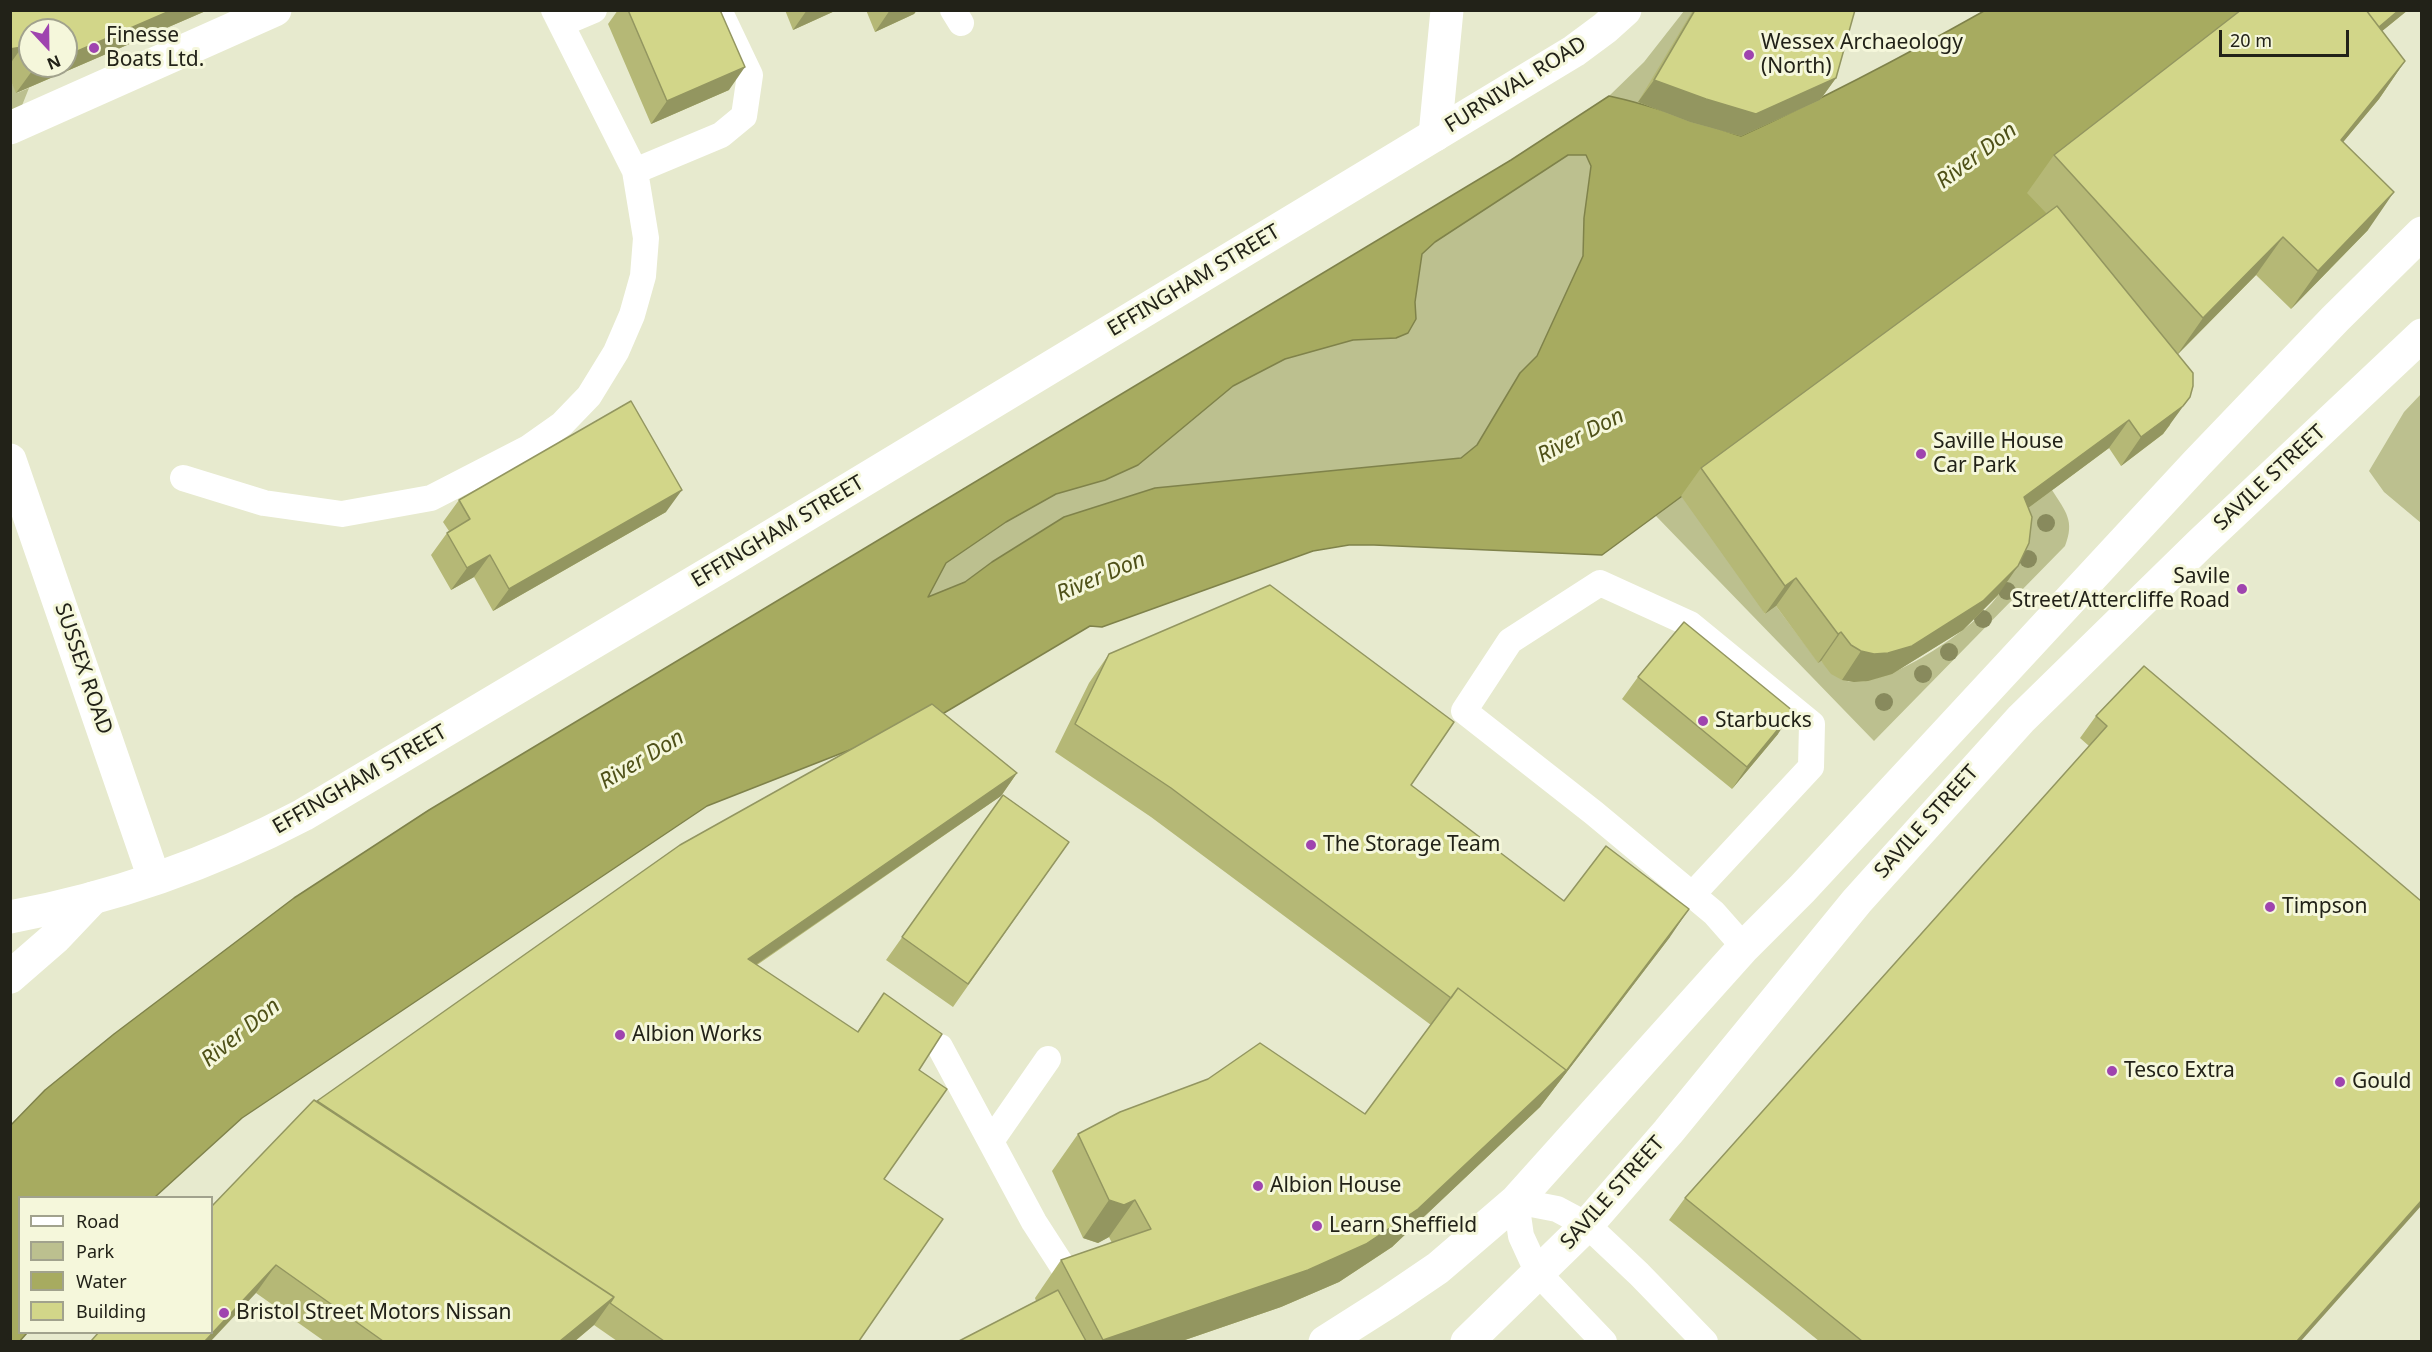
<!DOCTYPE html>
<html>
<head>
<meta charset="utf-8">
<style>
	body { margin:0 }
	#map { position:relative; width:2432px; height:1352px; overflow:hidden; background:#e7eace; font-family:"Noto Sans",sans-serif }
	canvas { display:block }
	.frame { position:absolute; inset:0; border:12px solid #222218; pointer-events:none }
	.legend { position:absolute; left:18px; top:1196px; width:195px; height:138px; box-sizing:border-box; background:#f5f7db; border:2px solid #a1a28d; margin:0; padding:8px 10px; list-style:none; font-size:18px; color:#222218 }
	.legend li { display:flex; align-items:center; gap:12px; height:30px }
	.legend b { width:30px; border:2px solid #a1a28d }
	.north { position:absolute; left:18px; top:18px; width:60px; height:60px; box-sizing:border-box; background:#f5f7db; border:2px solid #a1a28d; border-radius:50%; rotate:158deg; font-size:16px; font-weight:700; line-height:24px; text-align:center; color:#222218 }
	.north::after { content:''; display:block; margin:auto; width:21px; height:27px; background:#9f44af; clip-path:polygon(50% 0,100% 100%,50% 72%,0 100%) }
	.scale { position:absolute; left:2219px; top:30px; width:130px; height:27px; box-sizing:border-box; border:3px solid #222218; border-top:0; padding-left:8px; font-size:18px; line-height:21px; white-space:nowrap; color:#222218; -webkit-text-stroke:4px #f5f7db; paint-order:stroke }
</style>
</head>
<body>
<div id="map">
<canvas width="2432" height="1352"></canvas>
<div class="frame"></div>
<ul class="legend">
<li><b style="height:8px;background:#fff"></b>Road</li>
<li><b style="height:16px;background:#bcc08f"></b>Park</li>
<li><b style="height:16px;background:#a7ab60"></b>Water</li>
<li><b style="height:16px;background:#d2d689"></b>Building</li>
</ul>
<div class="north">N</div>
<div class="scale">20 m</div>
</div>
<script>
const g = document.querySelector('canvas').getContext('2d');
g.lineJoin = 'round';
function paint(path, color) {
  g.fillStyle = color;
  g.fill(path, 'evenodd');
}
function strokePath(path, color, width, dash) {
  g.strokeStyle = color;
  g.lineWidth = width;
  g.lineCap = dash ? 'butt' : 'round';
  g.setLineDash(dash || []);
  g.stroke(path);
}
function drawText(font, color, halo, rows, align = 'center') {
  g.font = font + ' "Noto Sans",sans-serif';
  g.lineWidth = 6;
  g.setLineDash([]);
  g.textBaseline = 'middle';
  g.strokeStyle = halo;
  g.fillStyle = color;
  for (const [text, x, y, turn = 0] of rows) {
    g.save();
    g.translate(x, y);
    g.rotate((+turn || 0) * Math.PI / 180);
    g.textAlign = isNaN(turn) ? turn : align;
    if (halo) g.strokeText(text, 0, 0);
    g.fillText(text, 0, 0);
    g.restore();
  }
}
const green = new Path2D(`
	M 1684,11 L 1695,11 L 1643,103 L 1664,112 L 1591,166 L 1584,218 L 1583,256 L 1537,356 L 1520,373 L 1477,445 L 1461,458 L 1155,488 L 1064,517 L 992,562 L 965,582 L 928,597 L 761,611 L 1511,160 L 1609,96 L 1644,62 Z
	M 10,79 L 17,93 L 29,88 L 21,108 L 10,113 Z
	M 2421,394 L 2421,523 L 2384,492 L 2369,471 L 2404,412 Z
	M 1668,433 L 1765,614 L 1776,606 L 1818,662 L 1821,661 C 1831,670 1840,682 1854,682 C 1893,684 1989,621 2004,585 C 2008,575 2004,538 2004,526 L 2052,490 C 2066,512 2075,521 2065,546 L 1874,741 L 1655,515 L 1602,555 Z`);
const water = new Path2D(`
	M 1984,11 L 2263,11 L 2037,235 L 1602,555 L 1374,545 L 1349,545 L 1313,551 L 1102,627 L 1090,626 L 944,713 L 707,806 L 242,1118 L 155,1197 L 20,1198 L 20,1332 L 27,1333 L 19,1342 L 10,1341 L 10,1126 L 45,1090 L 114,1034 L 294,898 L 429,810 L 1511,160 L 1609,96 C 1654,105 1697,123 1741,136 C 1824,98 1904,56 1984,11 ZM 1568,155 L 1586,155 L 1591,166 L 1584,218 L 1583,256 L 1537,356 L 1520,373 L 1477,445 L 1461,458 L 1155,488 L 1064,517 L 992,562 L 965,582 L 928,597 L 946,563 L 1006,522 L 1056,494 L 1105,480 L 1138,465 L 1233,386 L 1285,359 L 1353,340 L 1396,338 L 1408,333 L 1416,319 L 1415,302 L 1422,254 L 1435,242 Z`);
const service = new Path2D(`
	M 953,10 L 961,23
	M 561,24 L 594,10
	M 635,171 L 721,135 L 744,116 L 750,75 L 719,10
	M 183,478 L 264,503 L 342,514 L 431,498 L 528,448 L 562,424 L 589,396 L 616,352 L 632,315 L 643,276 L 646,238 L 635,171 L 554,10
	M 1692,895 L 1811,767 L 1812,724 L 1690,624 L 1600,583 L 1510,641 L 1464,711 L 1594,813 L 1714,913 L 1744,947
	M 940,1047 L 1034,1222 L 1074,1284 L 1107,1342
	M 991,1141 L 1048,1059
	M 1604,1342 L 1538,1273 L 1521,1236 L 1516,1201 L 1557,1209 L 1587,1225 L 1639,1274 L 1705,1342`);
const minor = new Path2D(`
	M 10,128 L 275,10
	M 1435,135 L 1447,10
	M 10,460 L 154,878
	M 10,977 L 56,937 L 93,898`);
const secondary = new Path2D(`
	M 10,917 C 112,898 212,863 303,815 L 725,564 L 1574,51 L 1605,28 L 1625,10`);
const primary = new Path2D(`
	M 1325,1342 L 1388,1302 L 1438,1268 L 1516,1201 L 1744,947 L 1802,889 L 2197,463 L 2335,319 L 2422,233
	M 1467,1342 L 1587,1225 L 1668,1132 L 1857,901 L 2021,719 L 2201,543 L 2422,335`);
const trees = [
	[2046,523],
	[2028,559],
	[2007,591],
	[1983,619],
	[1949,652],
	[1923,674],
	[1884,702]
];
const wall = new Path2D(`
	M 10,10 L 208,10 L 16,93 L 10,79 Z
	M 618,10 L 720,10 L 729,90 L 651,124 L 608,24 Z
	M 785,10 L 837,10 L 793,30 Z
	M 866,10 L 917,10 L 914,14 L 875,32 Z
	M 1693,10 L 1855,10 L 1836,78 L 1820,100 L 1741,136 L 1690,122 L 1638,102 Z
	M 2408,10 L 2382,31 L 2405,61 L 2379,99 L 2343,142 L 2368,230 L 2291,309 L 2256,275 L 2178,354 L 2170,425 L 2163,434 L 2121,466 L 2109,448 L 2028,508 L 1998,595 L 1963,630 L 1892,674 L 1868,681 L 1854,682 L 1842,680 L 1831,674 L 1821,661 L 1818,663 L 1776,606 L 1765,614 L 1681,496 L 1701,468 L 2047,214 L 2027,193 L 2054,155 Z
	M 459,500 L 666,512 L 493,611 L 474,577 L 451,590 L 431,555 L 447,533 L 449,531 L 443,522 Z
	M 1109,654 L 1411,785 L 1564,901 L 1670,937 L 1540,1107 L 1392,1247 L 1339,1282 L 1281,1307 L 1182,1341 L 959,1341 L 1036,1301 L 1035,1298 L 1061,1260 L 1112,1243 L 1109,1237 L 1098,1243 L 1083,1238 L 1052,1171 L 1078,1134 L 1365,1114 L 1431,1025 L 1151,817 L 1055,752 L 1089,683 Z
	M 2144,666 L 2301,1341 L 1819,1341 L 1669,1220 L 1685,1198 L 2089,746 L 2080,738 L 2096,716 Z
	M 1638,677 L 1778,734 L 1732,789 L 1622,699 Z
	M 1017,773 L 1001,796 L 757,965 L 857,1032 L 884,993 L 919,1070 L 884,1179 L 859,1341 L 617,1341 L 594,1325 L 575,1341 L 324,1341 L 256,1293 L 317,1101 Z
	M 1003,795 L 1069,842 L 953,1007 L 886,960 Z`);
const shadedWall = new Path2D(`
	M 172,10 L 208,10 L 16,93 L 32,71 L 43,66 L 66,66 L 66,56 Z
	M 807,10 L 837,10 L 793,30 Z
	M 890,10 L 917,10 L 914,14 L 875,32 Z
	M 2399,10 L 2408,10 L 2349,58 L 2359,42 Z
	M 22,47 L 10,64 L 10,49 Z
	M 2405,61 L 2379,99 L 2314,177 L 2341,140 Z
	M 745,67 L 729,90 L 651,124 L 667,101 Z
	M 1836,78 L 1820,100 L 1741,136 L 1690,122 L 1638,102 L 1654,80 Z
	M 2394,192 L 2368,230 L 2291,309 L 2318,271 Z
	M 2283,237 L 2256,275 L 2177,355 L 2203,318 Z
	M 2190,397 L 2163,434 L 2121,466 L 2141,437 Z
	M 2129,420 L 2109,448 L 2004,526 L 2024,497 Z
	M 682,490 L 666,512 L 493,611 L 509,589 Z
	M 490,555 L 474,577 L 451,590 L 467,568 Z
	M 2018,566 L 1998,595 L 1963,630 L 1892,674 L 1868,681 L 1854,682 L 1842,680 L 1861,651 Z
	M 1796,578 L 1776,606 L 1765,614 L 1785,586 Z
	M 1841,632 L 1821,661 L 1818,663 L 1838,634 Z
	M 1793,711 L 1778,734 L 1732,789 L 1747,767 Z
	M 1017,773 L 1001,796 L 732,981 L 748,959 Z
	M 1689,909 L 1670,937 L 1540,1107 L 1392,1247 L 1339,1282 L 1281,1307 L 1182,1341 L 1102,1341 Z
	M 1109,1200 L 1135,1200 L 1109,1237 L 1098,1243 L 1083,1238 Z
	M 2421,1201 L 2421,1206 L 2301,1341 L 2297,1341 Z
	M 276,1265 L 256,1293 L 211,1341 L 205,1341 Z
	M 614,1297 L 594,1325 L 575,1341 L 560,1341 Z`);
const building = new Path2D(`
	M 10,10 L 172,10 L 66,56 L 66,30 L 30,30 L 30,66 L 22,47 L 10,49 Z
	M 628,10 L 720,10 L 745,67 L 667,101 Z
	M 1695,10 L 1855,10 L 1836,78 L 1756,114 L 1706,99 L 1654,80 Z
	M 2241,10 L 2366,10 L 2405,61 L 2341,140 L 2394,192 L 2318,271 L 2283,237 L 2203,318 L 2054,155 Z
	M 2366,10 L 2399,10 L 2379,27 Z
	M 30,66 L 43,66 L 32,71 Z
	M 2057,206 L 2193,373 L 2193,386 L 2190,397 L 2183,406 L 2141,437 L 2129,420 L 2024,497 L 2032,517 L 2029,543 L 2018,566 L 1983,601 L 1912,646 L 1888,653 L 1874,654 L 1861,651 L 1851,645 L 1841,632 L 1838,634 L 1796,578 L 1785,586 L 1701,468 Z
	M 631,401 L 682,490 L 509,589 L 490,555 L 467,568 L 447,533 L 470,519 L 459,500 Z
	M 1270,585 L 1454,722 L 1411,785 L 1564,901 L 1606,846 L 1689,909 L 1560,1079 L 1566,1070 L 1458,988 L 1451,998 L 1171,788 L 1075,724 L 1109,654 Z
	M 1684,622 L 1793,711 L 1747,767 L 1638,677 Z
	M 2144,666 L 2421,901 L 2421,1201 L 2297,1341 L 1862,1341 L 1685,1198 L 2107,726 L 2096,716 Z
	M 932,704 L 1017,773 L 748,959 L 858,1032 L 884,993 L 942,1034 L 919,1070 L 947,1089 L 884,1179 L 943,1219 L 859,1341 L 664,1341 L 610,1303 L 614,1297 L 317,1101 L 680,845 Z
	M 1003,795 L 1069,842 L 968,984 L 902,937 Z
	M 1458,988 L 1566,1070 L 1418,1209 L 1366,1244 L 1308,1270 L 1103,1340 L 1061,1260 L 1151,1229 L 1135,1200 L 1124,1205 L 1109,1200 L 1078,1134 L 1120,1112 L 1208,1079 L 1260,1043 L 1365,1114 Z
	M 314,1100 L 614,1297 L 560,1341 L 383,1341 L 276,1265 L 205,1341 L 91,1341 L 99,1332 L 212,1332 L 212,1206 Z
	M 1058,1290 L 1086,1341 L 959,1341 Z`);
const markers = [
	[94,48,6,"#9f44af"],
	[1749,55,6,"#9f44af"],
	[1921,454,6,"#9f44af"],
	[2242,589,6,"#9f44af"],
	[1703,721,6,"#9f44af"],
	[1311,845,6,"#9f44af"],
	[2270,907,6,"#9f44af"],
	[620,1035,6,"#9f44af"],
	[2112,1071,6,"#9f44af"],
	[2340,1082,6,"#9f44af"],
	[1258,1186,6,"#9f44af"],
	[1317,1226,6,"#9f44af"],
	[224,1313,6,"#9f44af"]
];
const poiNames = [
	["Finesse",106,36],
	["Boats Ltd.",106,60],
	["Wessex Archaeology",1761,43],
	["(North)",1761,67],
	["Saville House",1933,442],
	["Car Park",1933,466],
	["Savile",2230,577,"right"],
	["Street/Attercliffe Road",2230,601,"right"],
	["Starbucks",1715,721],
	["The Storage Team",1323,845],
	["Timpson",2282,907],
	["Albion Works",632,1035],
	["Tesco Extra",2124,1071],
	["Gould",2352,1082],
	["Albion House",1270,1186],
	["Learn Sheffield",1329,1226],
	["Bristol Street Motors Nissan",236,1313]
];
const streetNames = [
	["FURNIVAL ROAD",1516,85,-32],
	["EFFINGHAM STREET",1194,281,-31],
	["SAVILE STREET",2270,478,-43],
	["EFFINGHAM STREET",778,532,-31],
	["SUSSEX ROAD",83,669,71],
	["EFFINGHAM STREET",360,780,-30],
	["SAVILE STREET",1927,822,-48],
	["SAVILE STREET",1613,1193,-48]
];
const waterNames = [
	["River Don",1977,156,-37],
	["River Don",1581,436,-27],
	["River Don",1101,577,-23],
	["River Don",642,760,-31],
	["River Don",241,1033,-39]
];
paint(green, '#bcc08f');
paint(water, '#a7ab60');
strokePath(water, '#7f824a', 1.5);
strokePath(service, '#fff', 26);
strokePath(minor, '#fff', 33);
strokePath(secondary, '#fff', 33);
strokePath(primary, '#fff', 33);
g.fillStyle = '#888a5d';
for (const [x, y] of trees) {
  g.beginPath();
  g.arc(x, y, 9, 0, 2 * Math.PI);
  g.fill();
}
paint(wall, '#b5b876');
paint(shadedWall, '#939660');
paint(building, '#d2d689');
strokePath(building, '#939660', 1.5);
for (const [x, y, r, color] of markers) {
  const dot = new Path2D();
  dot.arc(x, y, r, 0, 2 * Math.PI);
  g.fillStyle = color;
  g.fill(dot);
  strokePath(dot, '#f5f7db', 2);
}
drawText('21px', '#222218', '#f5f7db', poiNames, 'left');
drawText('21px', '#222218', '#f5f7db', streetNames);
drawText('italic 22px', '#4f5118', '#f5f7db', waterNames);
</script>
</body>
</html>
